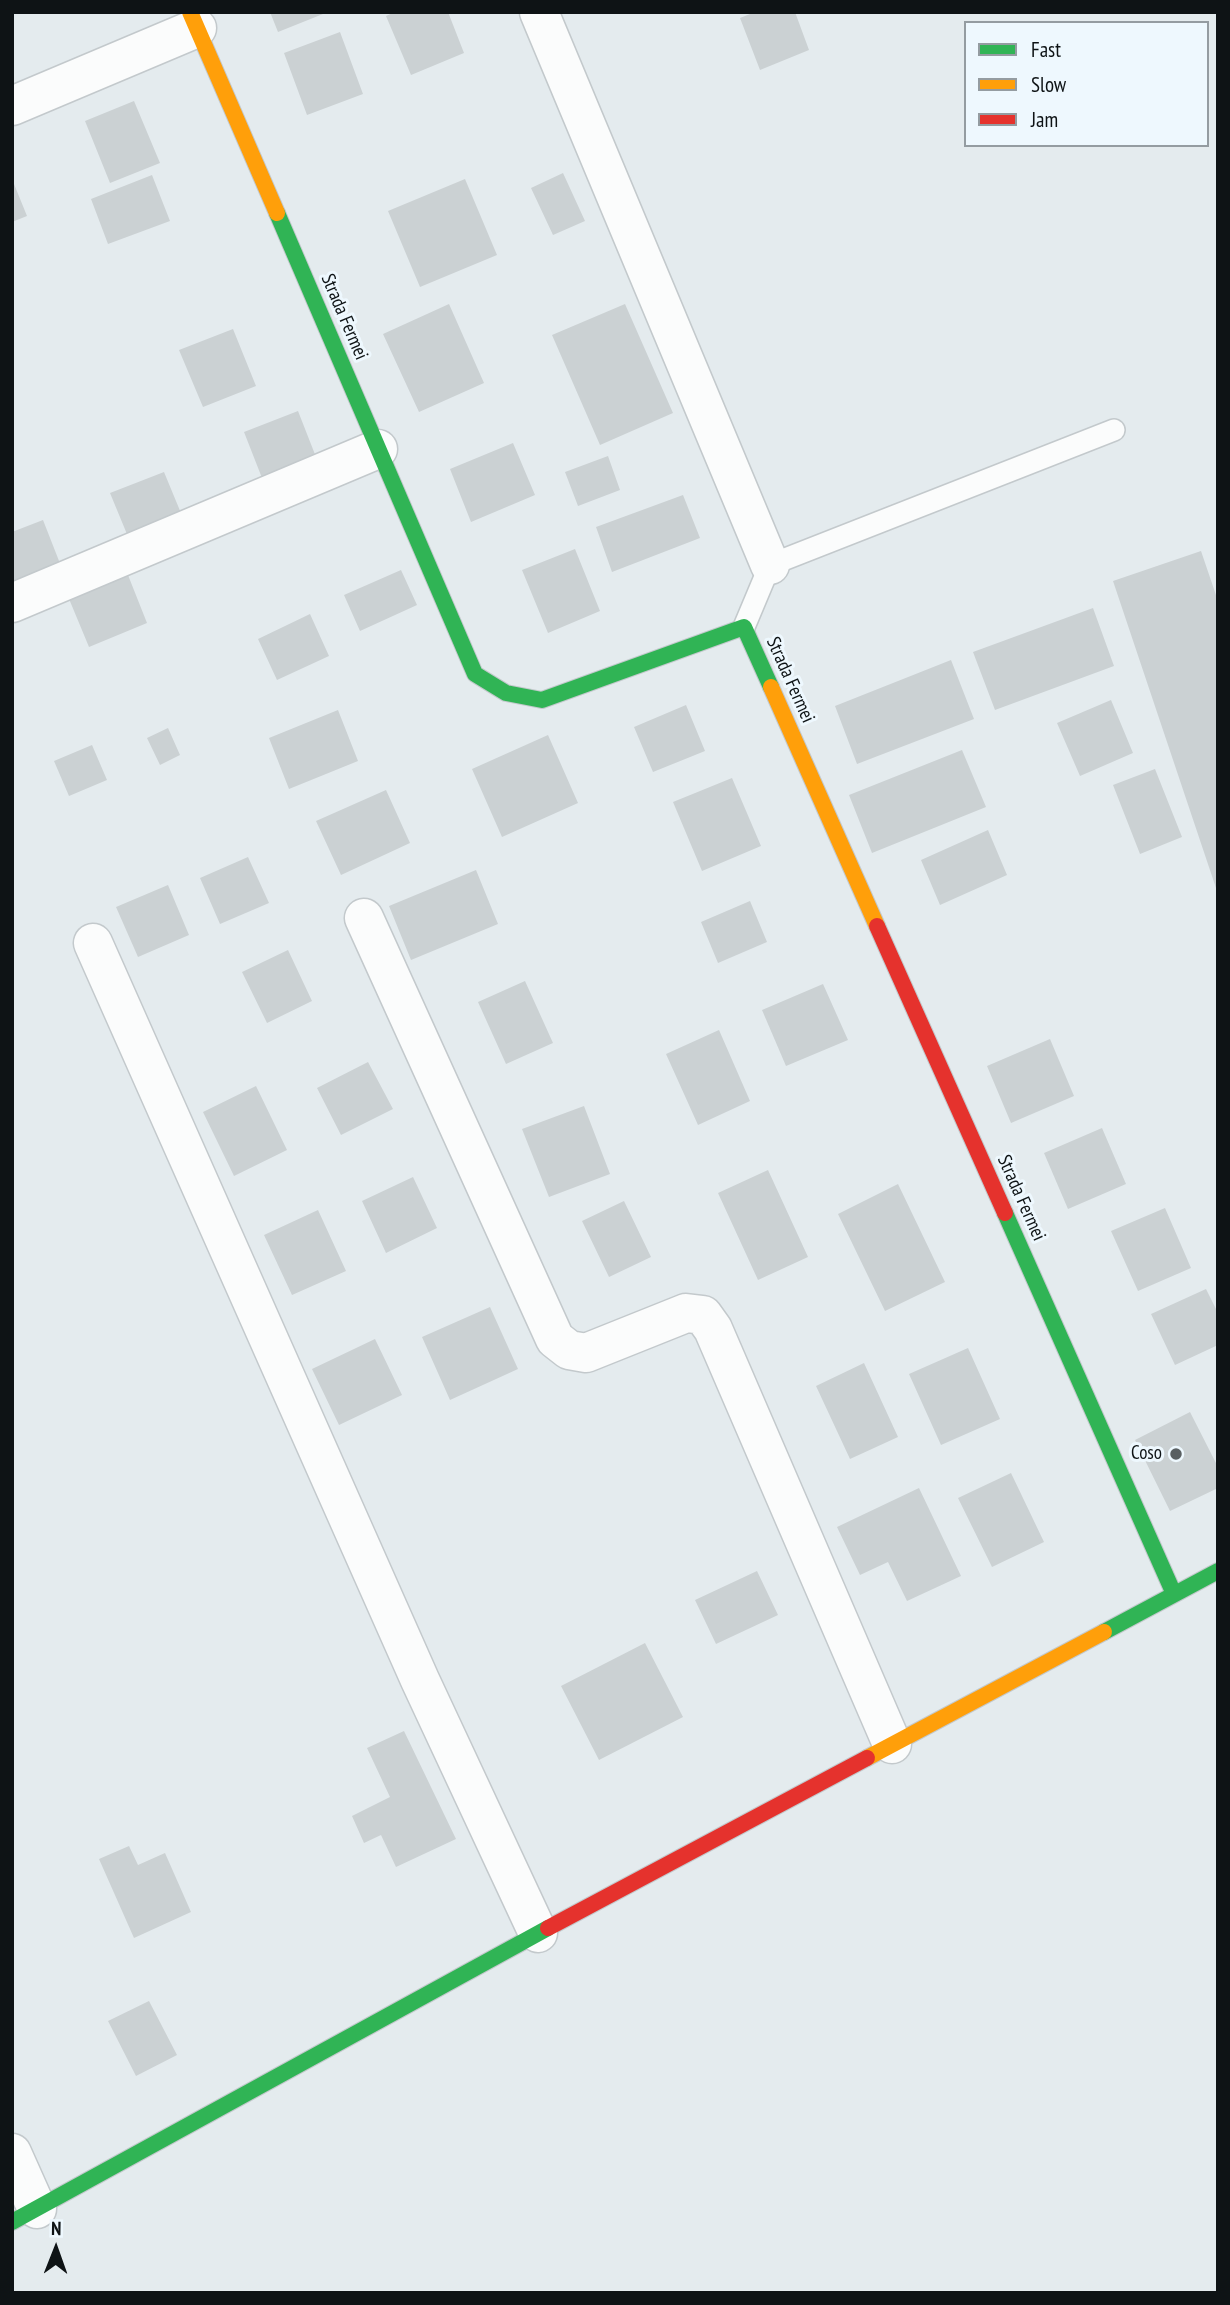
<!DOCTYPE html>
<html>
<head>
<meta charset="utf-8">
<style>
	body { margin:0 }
	#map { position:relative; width:1230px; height:2305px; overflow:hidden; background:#e4ebee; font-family:"PT Sans Narrow",sans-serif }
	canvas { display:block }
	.frame { position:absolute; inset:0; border:14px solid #0e1315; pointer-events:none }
	.legend { position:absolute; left:964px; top:21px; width:245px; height:126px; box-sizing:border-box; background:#eef8fe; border:2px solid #949ca1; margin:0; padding:9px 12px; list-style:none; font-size:21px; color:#0e1315 }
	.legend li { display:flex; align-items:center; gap:14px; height:35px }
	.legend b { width:35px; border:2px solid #949ca1 }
	.north { position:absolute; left:21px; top:2214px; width:70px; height:70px; -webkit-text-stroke:5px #eef8fe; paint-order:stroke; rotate:1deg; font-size:19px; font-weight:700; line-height:28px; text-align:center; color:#0e1315 }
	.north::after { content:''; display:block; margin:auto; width:24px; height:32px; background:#0e1315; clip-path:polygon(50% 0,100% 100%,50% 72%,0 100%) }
</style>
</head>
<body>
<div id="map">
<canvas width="1230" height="2305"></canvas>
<div class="frame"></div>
<ul class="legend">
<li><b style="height:9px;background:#30b455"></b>Fast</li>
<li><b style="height:9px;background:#ff9f0a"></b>Slow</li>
<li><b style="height:9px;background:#e5322d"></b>Jam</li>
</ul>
<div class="north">N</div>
</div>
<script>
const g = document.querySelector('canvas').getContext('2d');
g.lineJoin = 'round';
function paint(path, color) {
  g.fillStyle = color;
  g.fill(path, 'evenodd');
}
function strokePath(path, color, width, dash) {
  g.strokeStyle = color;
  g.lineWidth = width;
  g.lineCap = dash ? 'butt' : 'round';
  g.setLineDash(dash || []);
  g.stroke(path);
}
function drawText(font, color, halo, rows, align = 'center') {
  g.font = font + ' "PT Sans Narrow",sans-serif';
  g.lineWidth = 6;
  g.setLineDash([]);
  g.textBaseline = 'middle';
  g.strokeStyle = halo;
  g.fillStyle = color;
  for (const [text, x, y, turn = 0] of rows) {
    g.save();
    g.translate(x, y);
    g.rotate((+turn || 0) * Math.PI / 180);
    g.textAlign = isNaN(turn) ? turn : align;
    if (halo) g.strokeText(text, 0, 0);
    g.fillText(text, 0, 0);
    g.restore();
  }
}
const building = new Path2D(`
	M 270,12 L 328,12 L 278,32 Z
	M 395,12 L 448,12 L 464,53 L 411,75 L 386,16 Z
	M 755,12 L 795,12 L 809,50 L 760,70 L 740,18 Z
	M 340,32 L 363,94 L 307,115 L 284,53 Z
	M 134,101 L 160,163 L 110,183 L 85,121 Z
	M 563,173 L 585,221 L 553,235 L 531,188 Z
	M 152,175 L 170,221 L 108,244 L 91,199 Z
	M 12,179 L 27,216 L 12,222 Z
	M 465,179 L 497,255 L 420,287 L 388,211 Z
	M 449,304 L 484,383 L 419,412 L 383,334 Z
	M 625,304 L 673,413 L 600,445 L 552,335 Z
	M 233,329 L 256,386 L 203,407 L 179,350 Z
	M 298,411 L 316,457 L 262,478 L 244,432 Z
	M 513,443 L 535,495 L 471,522 L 450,469 Z
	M 608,456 L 620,490 L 578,506 L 565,472 Z
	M 164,472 L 183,518 L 129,539 L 110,493 Z
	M 683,495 L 700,538 L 612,572 L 596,527 Z
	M 43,520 L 61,566 L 12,586 L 12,532 Z
	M 575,549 L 600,611 L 548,633 L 522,570 Z
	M 1201,551 L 1218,601 L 1217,891 L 1113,581 Z
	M 126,570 L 147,623 L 89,647 L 67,594 Z
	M 401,570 L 417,605 L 360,631 L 344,595 Z
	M 1093,608 L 1114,666 L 995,710 L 973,652 Z
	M 310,614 L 329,656 L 277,680 L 258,639 Z
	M 951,660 L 974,719 L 857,764 L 835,706 Z
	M 1111,700 L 1133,753 L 1080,776 L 1057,723 Z
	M 686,705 L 705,751 L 653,772 L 634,727 Z
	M 338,710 L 358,761 L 289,789 L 269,738 Z
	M 168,728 L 180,755 L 160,765 L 147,738 Z
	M 548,735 L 578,803 L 502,837 L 472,769 Z
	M 92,745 L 107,780 L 69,796 L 54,761 Z
	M 962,750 L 986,807 L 872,853 L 849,795 Z
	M 1155,769 L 1182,837 L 1140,854 L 1113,785 Z
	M 732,778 L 761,846 L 702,871 L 673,802 Z
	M 386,790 L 410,843 L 341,875 L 316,821 Z
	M 988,830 L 1007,875 L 940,905 L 921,860 Z
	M 248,857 L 269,903 L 220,924 L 200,878 Z
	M 476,870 L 498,924 L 411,960 L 389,906 Z
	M 168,885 L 189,935 L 138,957 L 116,907 Z
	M 750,901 L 767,942 L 718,963 L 701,922 Z
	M 288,950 L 312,1001 L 267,1023 L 242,972 Z
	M 525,981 L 553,1043 L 506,1064 L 478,1002 Z
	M 823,984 L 848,1040 L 786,1066 L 762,1010 Z
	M 719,1030 L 750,1101 L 698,1125 L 666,1054 Z
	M 1050,1039 L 1074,1096 L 1011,1123 L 987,1066 Z
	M 368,1062 L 393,1109 L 341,1135 L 317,1088 Z
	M 256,1086 L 287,1150 L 234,1176 L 203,1112 Z
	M 584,1106 L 610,1174 L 549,1197 L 522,1129 Z
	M 1102,1128 L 1126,1184 L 1068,1209 L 1044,1153 Z
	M 768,1170 L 808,1257 L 758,1280 L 718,1193 Z
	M 413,1177 L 437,1228 L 386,1253 L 362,1201 Z
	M 898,1184 L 945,1282 L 885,1311 L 838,1214 Z
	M 624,1201 L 651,1257 L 609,1277 L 582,1221 Z
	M 1165,1208 L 1191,1268 L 1138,1291 L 1111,1231 Z
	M 318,1210 L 346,1271 L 292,1295 L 264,1235 Z
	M 1206,1289 L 1218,1313 L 1218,1345 L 1175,1365 L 1151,1314 Z
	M 490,1307 L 518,1369 L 450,1400 L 422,1337 Z
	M 375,1339 L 402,1395 L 339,1425 L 312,1369 Z
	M 968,1348 L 1000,1419 L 941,1445 L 909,1374 Z
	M 864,1363 L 898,1437 L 850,1459 L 816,1386 Z
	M 1190,1412 L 1218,1467 L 1218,1488 L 1170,1511 L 1135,1440 Z
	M 1011,1473 L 1044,1542 L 992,1567 L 958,1498 Z
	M 919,1488 L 961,1576 L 907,1601 L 888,1562 L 860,1575 L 837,1527 Z
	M 757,1571 L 778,1615 L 716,1644 L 695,1600 Z
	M 645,1643 L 683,1717 L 599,1760 L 561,1686 Z
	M 404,1731 L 456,1839 L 396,1867 L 381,1835 L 364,1843 L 352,1816 L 390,1797 L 367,1748 Z
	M 129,1846 L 138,1865 L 165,1853 L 191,1912 L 134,1938 L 99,1859 Z
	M 149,2001 L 177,2055 L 136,2076 L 108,2021 Z`);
const lane = new Path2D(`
	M 744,627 L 770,565 L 1114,430`);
const street = new Path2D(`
	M 539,12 L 770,565
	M 12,106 L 197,28
	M 12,603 L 378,449
	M 364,918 L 555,1339 L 569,1350 L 586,1353 L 686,1313 L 703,1315 L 713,1329 L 892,1744
	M 93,943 L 420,1680 L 538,1933
	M 12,2153 L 37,2209`);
const fast = new Path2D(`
	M 277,213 L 475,674 L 506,693 L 542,700 L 744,627 L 771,687
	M 1005,1213 L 1174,1594
	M 1104,1632 L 1218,1571
	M 12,2222 L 548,1928`);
const slow = new Path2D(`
	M 190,12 L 277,213
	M 771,687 L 877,926
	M 867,1758 L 1104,1632`);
const jam = new Path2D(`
	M 877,926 L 1005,1213
	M 548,1928 L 867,1758`);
const markers = [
	[1176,1454,7,"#595f61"]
];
const streetNames = [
	["Strada Fermei",344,317,67],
	["Strada Fermei",790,680,66],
	["Strada Fermei",1021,1198,66]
];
const poiNames = [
	["Coso",1162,1454]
];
paint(building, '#cbd1d3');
strokePath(lane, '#c3c9cc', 24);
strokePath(street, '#c3c9cc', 41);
strokePath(fast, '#c3c9cc', 18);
strokePath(slow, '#c3c9cc', 18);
strokePath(jam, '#c3c9cc', 18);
strokePath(lane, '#fbfcfc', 21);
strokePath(street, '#fbfcfc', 38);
strokePath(fast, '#30b455', 16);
strokePath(slow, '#ff9f0a', 16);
strokePath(jam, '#e5322d', 16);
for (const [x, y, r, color] of markers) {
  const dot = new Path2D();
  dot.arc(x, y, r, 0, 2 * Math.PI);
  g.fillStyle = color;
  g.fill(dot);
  strokePath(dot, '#eef8fe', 2.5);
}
drawText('19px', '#0e1315', '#eef8fe', streetNames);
drawText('19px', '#0e1315', '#eef8fe', poiNames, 'right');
</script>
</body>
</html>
